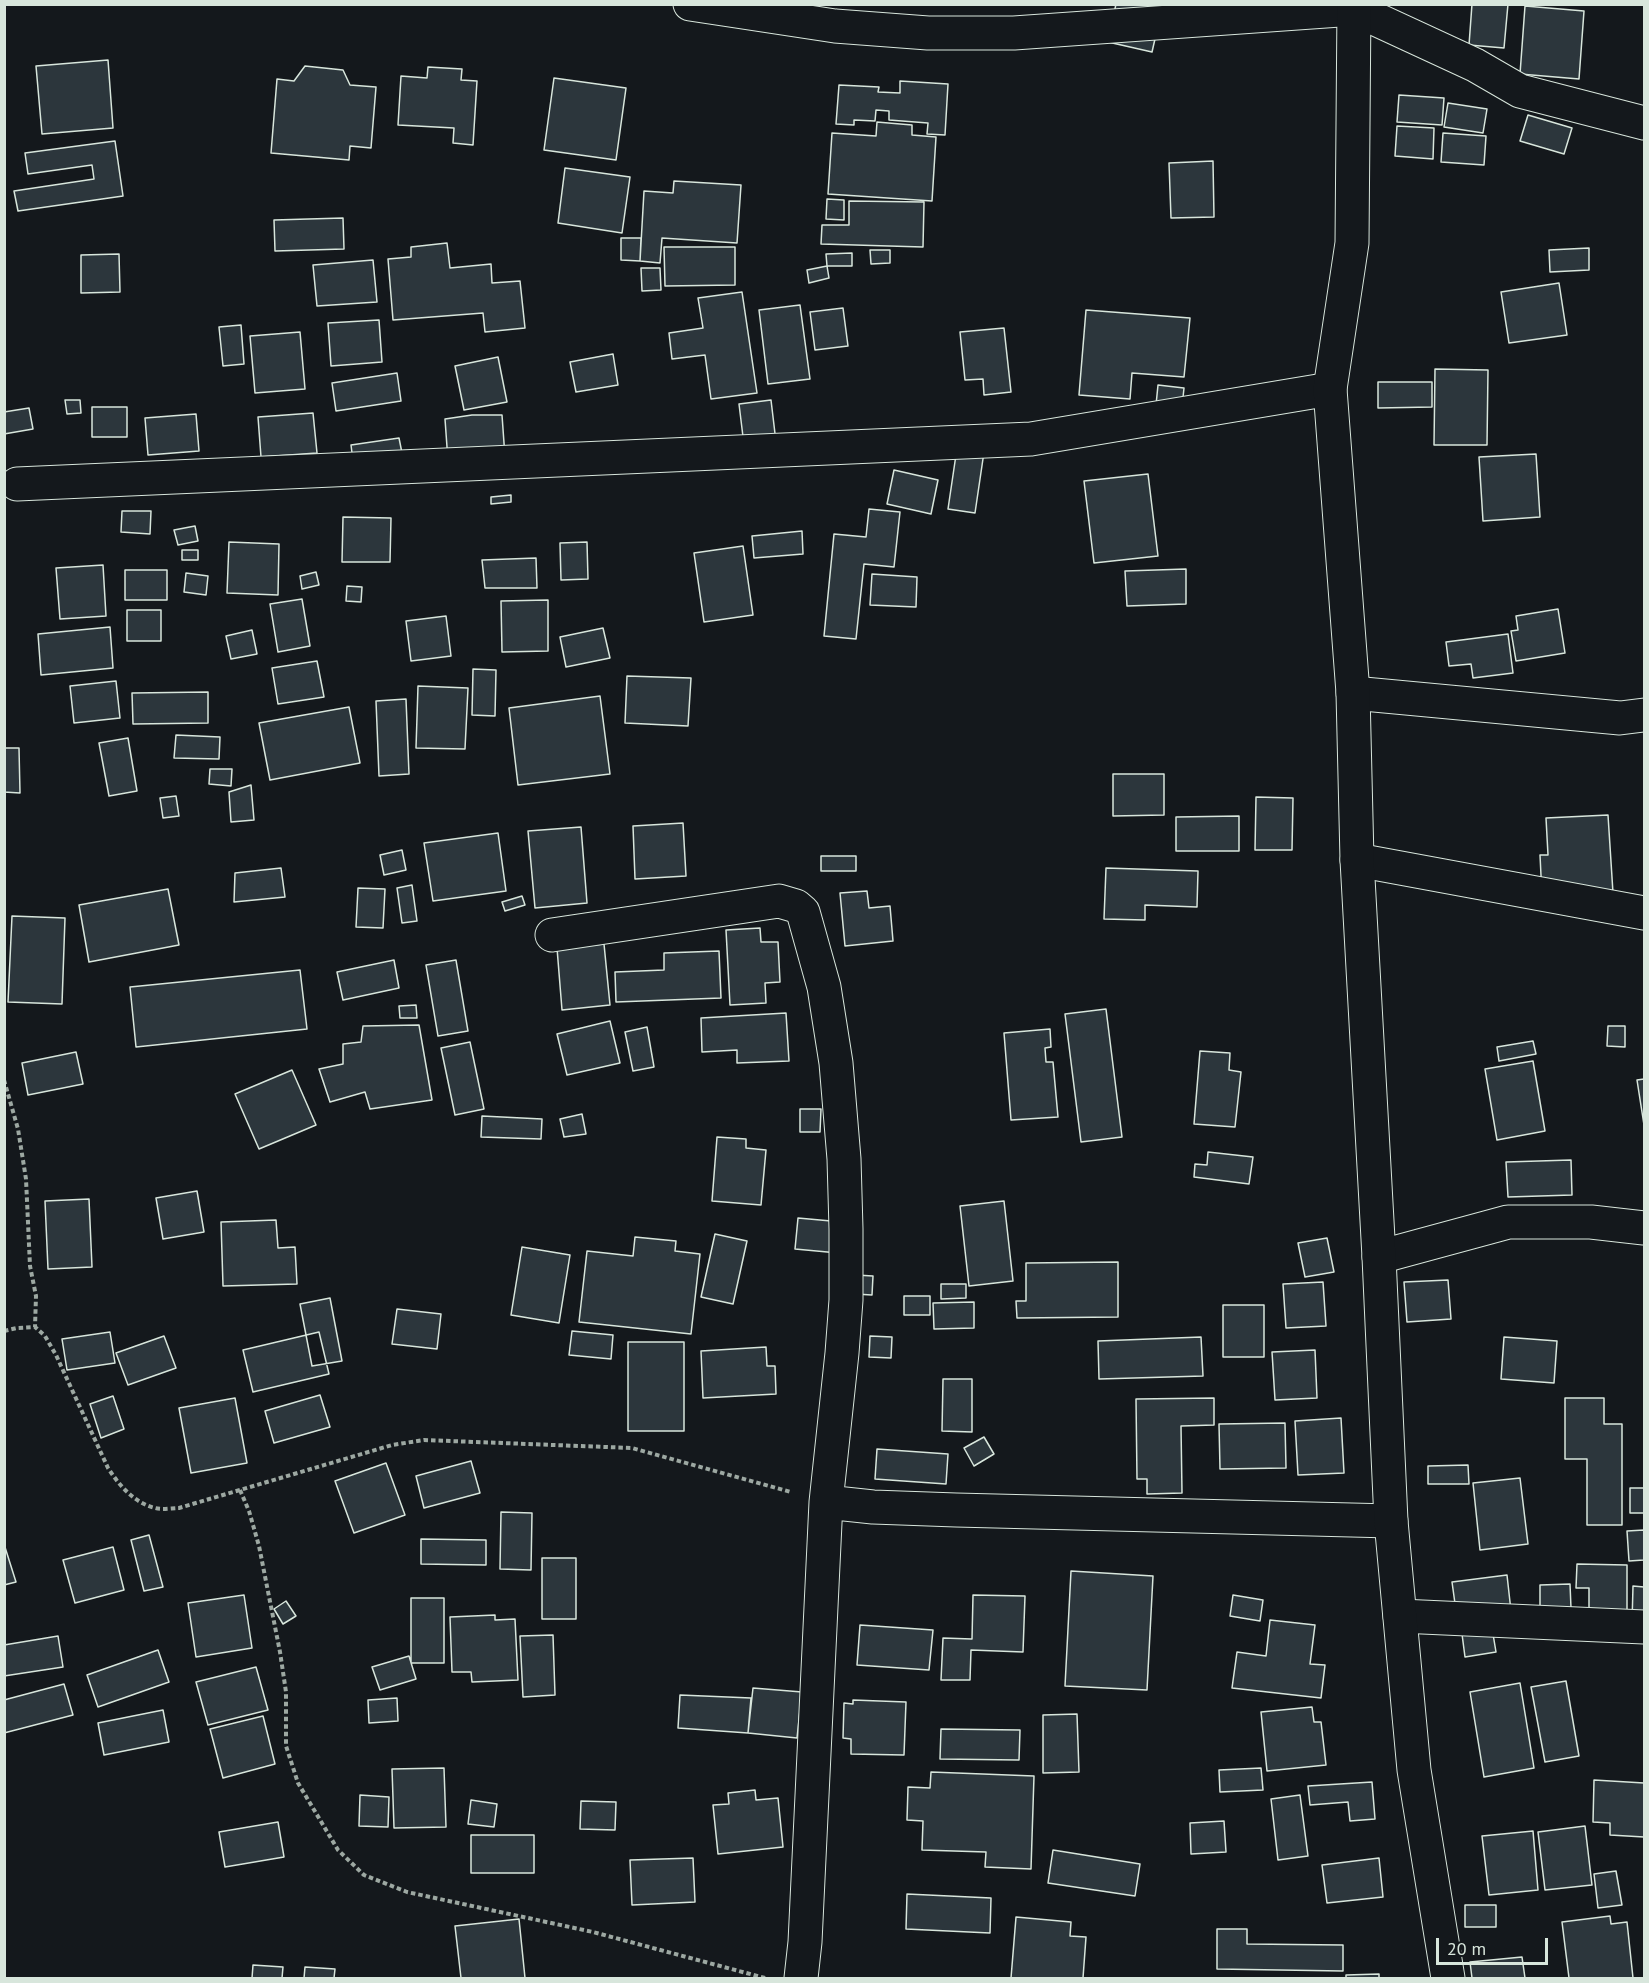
<!DOCTYPE html>
<html>
<head>
<meta charset="utf-8">
<style>
	body { margin:0 }
	#map { position:relative; width:1649px; height:1983px; overflow:hidden; background:#14181c; font-family:"PT Sans",sans-serif }
	canvas { display:block }
	.frame { position:absolute; inset:0; border:6px solid #d8e6dc; pointer-events:none }
	.scale { position:absolute; left:1436px; top:1938px; width:112px; height:27px; box-sizing:border-box; border:3px solid #d8e6dc; border-top:0; padding-left:8px; font-size:18px; line-height:21px; white-space:nowrap; color:#d8e6dc; -webkit-text-stroke:4px #14181c; paint-order:stroke }
</style>
</head>
<body>
<div id="map">
<canvas width="1649" height="1983"></canvas>
<div class="frame"></div>
<div class="scale">20 m</div>
</div>
<script>
const g = document.querySelector('canvas').getContext('2d');
g.lineJoin = 'round';
function paint(path, color) {
  g.fillStyle = color;
  g.fill(path, 'evenodd');
}
function strokePath(path, color, width, dash) {
  g.strokeStyle = color;
  g.lineWidth = width;
  g.lineCap = dash ? 'butt' : 'round';
  g.setLineDash(dash || []);
  g.stroke(path);
}
const building = new Path2D(`
	M 1116,4 L 1163,4 L 1152,52 L 1108,42 Z
	M 1472,4 L 1508,4 L 1504,48 L 1469,45 Z
	M 1525,6 L 1584,11 L 1579,79 L 1520,74 Z
	M 108,60 L 113,128 L 42,134 L 36,66 Z
	M 305,66 L 343,70 L 350,85 L 376,87 L 371,148 L 350,146 L 349,160 L 271,153 L 277,79 L 294,81 Z
	M 428,67 L 462,69 L 461,80 L 477,81 L 473,145 L 453,143 L 454,128 L 398,125 L 401,76 L 427,78 Z
	M 554,78 L 626,88 L 616,160 L 544,150 Z
	M 900,81 L 948,84 L 945,135 L 927,134 L 928,123 L 889,120 L 889,111 L 876,110 L 875,121 L 854,120 L 854,125 L 836,124 L 839,85 L 879,87 L 878,92 L 900,93 Z
	M 1399,95 L 1444,98 L 1442,125 L 1397,122 Z
	M 1448,103 L 1487,109 L 1483,133 L 1444,127 Z
	M 1528,115 L 1572,128 L 1564,154 L 1520,141 Z
	M 877,122 L 912,125 L 912,135 L 936,137 L 932,201 L 828,194 L 832,133 L 876,136 Z
	M 1397,126 L 1434,128 L 1433,159 L 1395,156 Z
	M 1443,133 L 1486,136 L 1484,165 L 1441,162 Z
	M 115,141 L 123,196 L 18,211 L 14,191 L 94,179 L 92,165 L 28,174 L 25,153 Z
	M 1213,161 L 1214,217 L 1171,218 L 1169,163 Z
	M 565,168 L 630,177 L 622,233 L 558,223 Z
	M 674,181 L 741,185 L 737,243 L 662,238 L 660,263 L 640,261 L 644,191 L 673,193 Z
	M 827,199 L 844,200 L 844,220 L 826,219 Z
	M 849,201 L 924,202 L 923,247 L 821,244 L 822,225 L 849,225 Z
	M 343,218 L 344,249 L 275,251 L 274,220 Z
	M 621,238 L 641,238 L 640,261 L 621,260 Z
	M 447,243 L 450,268 L 491,264 L 492,283 L 520,281 L 525,328 L 485,332 L 483,313 L 393,320 L 388,259 L 411,257 L 411,247 Z
	M 664,247 L 735,247 L 735,285 L 665,286 Z
	M 1589,248 L 1589,270 L 1550,272 L 1549,250 Z
	M 870,250 L 890,250 L 890,263 L 871,264 Z
	M 852,253 L 852,266 L 827,266 L 826,254 Z
	M 119,254 L 120,292 L 81,293 L 81,255 Z
	M 373,260 L 377,302 L 317,306 L 313,265 Z
	M 827,266 L 829,278 L 809,283 L 807,270 Z
	M 641,268 L 660,268 L 661,290 L 642,291 Z
	M 1559,283 L 1567,335 L 1509,343 L 1501,292 Z
	M 742,292 L 757,393 L 711,399 L 705,355 L 672,359 L 669,333 L 703,328 L 698,298 Z
	M 800,305 L 810,379 L 768,384 L 759,310 Z
	M 843,308 L 848,346 L 815,350 L 810,312 Z
	M 1086,310 L 1190,318 L 1184,377 L 1132,373 L 1130,399 L 1079,395 Z
	M 379,320 L 382,362 L 331,366 L 328,323 Z
	M 241,325 L 244,364 L 223,366 L 219,327 Z
	M 1004,328 L 1011,392 L 984,395 L 983,379 L 965,380 L 960,332 Z
	M 300,332 L 305,389 L 255,393 L 250,336 Z
	M 613,354 L 618,385 L 576,392 L 570,362 Z
	M 498,357 L 507,402 L 464,410 L 455,366 Z
	M 1435,369 L 1488,370 L 1487,445 L 1434,445 Z
	M 397,373 L 401,401 L 336,411 L 332,383 Z
	M 1378,382 L 1432,382 L 1432,407 L 1378,408 Z
	M 1158,385 L 1184,388 L 1182,407 L 1156,405 Z
	M 65,400 L 80,400 L 81,413 L 67,414 Z
	M 771,400 L 776,442 L 744,445 L 739,404 Z
	M 92,407 L 127,407 L 127,437 L 92,437 Z
	M 29,408 L 33,429 L 4,434 L 4,412 Z
	M 313,413 L 317,453 L 261,457 L 258,417 Z
	M 196,414 L 199,451 L 148,455 L 145,418 Z
	M 472,415 L 502,415 L 505,457 L 448,461 L 445,419 Z
	M 399,438 L 402,453 L 353,461 L 351,445 Z
	M 957,448 L 984,452 L 975,513 L 948,509 Z
	M 1536,454 L 1540,517 L 1483,521 L 1479,457 Z
	M 894,470 L 938,480 L 931,514 L 887,504 Z
	M 1148,474 L 1158,556 L 1094,563 L 1084,481 Z
	M 511,495 L 511,502 L 491,504 L 491,497 Z
	M 869,509 L 900,512 L 894,567 L 864,564 L 856,639 L 824,636 L 834,534 L 866,537 Z
	M 122,511 L 151,511 L 150,534 L 121,532 Z
	M 343,517 L 391,518 L 390,562 L 342,562 Z
	M 195,526 L 198,541 L 178,545 L 174,530 Z
	M 802,531 L 803,554 L 754,558 L 752,536 Z
	M 229,542 L 279,544 L 278,595 L 227,593 Z
	M 587,542 L 588,579 L 561,580 L 560,543 Z
	M 743,546 L 753,615 L 704,622 L 694,553 Z
	M 182,550 L 198,550 L 198,560 L 182,560 Z
	M 536,558 L 537,588 L 485,588 L 482,560 Z
	M 103,565 L 106,616 L 60,619 L 56,568 Z
	M 1186,569 L 1186,604 L 1127,606 L 1125,571 Z
	M 125,570 L 167,570 L 167,600 L 125,600 Z
	M 316,572 L 319,585 L 302,589 L 300,576 Z
	M 186,573 L 208,576 L 206,595 L 184,592 Z
	M 872,574 L 917,577 L 916,607 L 870,605 Z
	M 347,586 L 362,587 L 361,602 L 346,601 Z
	M 302,599 L 310,646 L 278,652 L 270,604 Z
	M 548,600 L 548,651 L 502,652 L 501,601 Z
	M 1558,609 L 1565,653 L 1516,661 L 1511,631 L 1518,630 L 1516,616 Z
	M 127,610 L 161,610 L 161,641 L 127,641 Z
	M 446,616 L 451,656 L 411,661 L 406,621 Z
	M 110,627 L 113,668 L 41,675 L 38,634 Z
	M 603,628 L 610,658 L 566,667 L 560,637 Z
	M 252,630 L 257,654 L 231,659 L 226,636 Z
	M 1508,634 L 1513,673 L 1473,678 L 1471,664 L 1449,666 L 1446,642 Z
	M 317,661 L 324,697 L 278,704 L 272,668 Z
	M 473,669 L 496,670 L 495,716 L 472,715 Z
	M 627,676 L 691,678 L 688,726 L 625,723 Z
	M 116,681 L 120,718 L 74,723 L 70,686 Z
	M 418,686 L 468,688 L 465,749 L 416,748 Z
	M 208,692 L 208,723 L 133,724 L 132,693 Z
	M 600,696 L 610,774 L 518,785 L 509,708 Z
	M 406,699 L 409,774 L 379,776 L 376,701 Z
	M 349,707 L 360,763 L 270,780 L 259,723 Z
	M 176,735 L 220,737 L 219,759 L 174,758 Z
	M 128,738 L 137,791 L 109,796 L 99,743 Z
	M 4,748 L 19,748 L 20,793 L 4,792 Z
	M 210,769 L 232,769 L 231,786 L 209,784 Z
	M 1113,774 L 1164,774 L 1164,815 L 1113,816 Z
	M 251,785 L 254,820 L 231,822 L 229,792 Z
	M 176,796 L 179,816 L 163,818 L 160,798 Z
	M 1256,797 L 1293,798 L 1292,850 L 1255,850 Z
	M 1608,815 L 1613,893 L 1542,896 L 1540,855 L 1548,855 L 1546,818 Z
	M 1239,816 L 1239,851 L 1176,851 L 1176,817 Z
	M 683,823 L 686,876 L 635,879 L 633,826 Z
	M 581,827 L 587,903 L 535,908 L 528,831 Z
	M 498,833 L 506,891 L 433,901 L 424,843 Z
	M 402,850 L 406,870 L 384,875 L 380,855 Z
	M 821,856 L 856,856 L 856,871 L 821,871 Z
	M 281,868 L 285,897 L 234,902 L 235,873 Z
	M 1106,868 L 1198,871 L 1197,907 L 1145,905 L 1145,920 L 1104,919 Z
	M 412,885 L 417,921 L 402,923 L 397,888 Z
	M 358,888 L 385,889 L 383,928 L 356,927 Z
	M 168,889 L 179,945 L 89,962 L 79,905 Z
	M 867,891 L 869,908 L 890,906 L 893,941 L 845,946 L 840,893 Z
	M 522,896 L 525,905 L 505,911 L 502,902 Z
	M 12,916 L 65,918 L 62,1004 L 8,1002 Z
	M 760,928 L 761,942 L 778,942 L 780,982 L 765,983 L 766,1003 L 730,1005 L 726,930 Z
	M 604,944 L 610,1005 L 562,1010 L 557,948 Z
	M 719,951 L 721,998 L 616,1002 L 615,972 L 664,970 L 664,953 Z
	M 394,960 L 399,988 L 343,1000 L 337,972 Z
	M 456,960 L 468,1031 L 438,1036 L 426,965 Z
	M 300,970 L 307,1029 L 136,1047 L 130,987 Z
	M 416,1005 L 417,1018 L 400,1018 L 399,1006 Z
	M 1106,1009 L 1122,1137 L 1081,1142 L 1065,1014 Z
	M 786,1013 L 789,1061 L 737,1063 L 737,1050 L 702,1052 L 701,1018 Z
	M 610,1021 L 620,1063 L 567,1075 L 557,1034 Z
	M 419,1025 L 432,1100 L 370,1109 L 365,1092 L 330,1102 L 319,1069 L 343,1064 L 343,1044 L 361,1042 L 363,1026 Z
	M 1608,1026 L 1625,1026 L 1625,1047 L 1607,1046 Z
	M 647,1027 L 654,1067 L 633,1071 L 625,1032 Z
	M 1050,1029 L 1051,1047 L 1045,1048 L 1046,1062 L 1053,1062 L 1058,1117 L 1011,1120 L 1004,1033 Z
	M 1533,1041 L 1536,1054 L 1499,1061 L 1497,1047 Z
	M 470,1042 L 484,1109 L 455,1115 L 441,1048 Z
	M 1200,1051 L 1230,1053 L 1229,1070 L 1241,1072 L 1235,1127 L 1194,1124 Z
	M 76,1052 L 83,1084 L 28,1095 L 22,1063 Z
	M 1533,1061 L 1545,1131 L 1497,1140 L 1485,1069 Z
	M 292,1070 L 316,1125 L 259,1149 L 235,1094 Z
	M 1644,1079 L 1644,1125 L 1637,1080 Z
	M 800,1109 L 821,1109 L 820,1132 L 800,1132 Z
	M 582,1114 L 586,1134 L 564,1137 L 560,1119 Z
	M 482,1116 L 542,1119 L 541,1139 L 481,1137 Z
	M 717,1137 L 746,1139 L 746,1148 L 766,1150 L 761,1205 L 712,1201 Z
	M 1208,1152 L 1253,1157 L 1249,1184 L 1194,1177 L 1195,1164 L 1207,1165 Z
	M 1571,1160 L 1572,1195 L 1508,1197 L 1506,1162 Z
	M 197,1191 L 204,1232 L 163,1239 L 156,1198 Z
	M 89,1199 L 92,1267 L 48,1269 L 45,1201 Z
	M 1004,1201 L 1013,1281 L 969,1286 L 960,1206 Z
	M 798,1218 L 842,1222 L 838,1253 L 795,1249 Z
	M 276,1220 L 278,1248 L 295,1247 L 297,1284 L 223,1286 L 221,1222 Z
	M 715,1234 L 747,1241 L 733,1304 L 701,1297 Z
	M 635,1237 L 676,1241 L 675,1251 L 700,1254 L 691,1334 L 579,1322 L 587,1251 L 633,1256 Z
	M 1327,1238 L 1334,1272 L 1305,1277 L 1298,1243 Z
	M 522,1247 L 570,1255 L 559,1323 L 511,1315 Z
	M 1118,1262 L 1118,1317 L 1017,1318 L 1016,1301 L 1026,1301 L 1026,1263 Z
	M 856,1275 L 873,1276 L 872,1295 L 855,1294 Z
	M 1448,1280 L 1451,1319 L 1407,1322 L 1404,1282 Z
	M 1323,1282 L 1326,1326 L 1286,1328 L 1283,1284 Z
	M 941,1284 L 966,1284 L 966,1298 L 941,1299 Z
	M 904,1296 L 930,1296 L 930,1315 L 904,1315 Z
	M 330,1298 L 342,1361 L 312,1366 L 300,1304 Z
	M 974,1302 L 974,1328 L 934,1329 L 933,1303 Z
	M 1223,1305 L 1264,1305 L 1264,1357 L 1223,1357 Z
	M 397,1309 L 441,1314 L 437,1349 L 392,1344 Z
	M 572,1331 L 613,1335 L 611,1359 L 569,1355 Z
	M 110,1332 L 115,1363 L 67,1370 L 62,1339 Z
	M 319,1332 L 329,1374 L 253,1392 L 243,1350 Z
	M 164,1336 L 176,1368 L 128,1385 L 116,1353 Z
	M 870,1336 L 892,1337 L 891,1358 L 869,1357 Z
	M 1201,1337 L 1203,1376 L 1099,1379 L 1098,1341 Z
	M 1504,1337 L 1557,1341 L 1554,1383 L 1501,1379 Z
	M 628,1342 L 684,1342 L 684,1431 L 628,1431 Z
	M 766,1347 L 767,1366 L 775,1366 L 776,1394 L 703,1398 L 701,1351 Z
	M 1315,1350 L 1317,1398 L 1275,1400 L 1272,1352 Z
	M 943,1379 L 972,1379 L 972,1432 L 942,1431 Z
	M 320,1395 L 330,1427 L 274,1443 L 265,1411 Z
	M 113,1396 L 124,1429 L 101,1438 L 90,1404 Z
	M 235,1398 L 247,1463 L 191,1473 L 179,1408 Z
	M 1214,1398 L 1214,1425 L 1181,1426 L 1182,1493 L 1147,1494 L 1147,1479 L 1137,1479 L 1136,1399 Z
	M 1565,1398 L 1604,1398 L 1604,1424 L 1622,1424 L 1622,1525 L 1587,1525 L 1587,1459 L 1565,1459 Z
	M 1341,1418 L 1344,1473 L 1298,1475 L 1295,1421 Z
	M 1285,1423 L 1286,1468 L 1220,1469 L 1219,1424 Z
	M 984,1437 L 994,1454 L 974,1466 L 964,1448 Z
	M 877,1449 L 948,1454 L 946,1484 L 875,1479 Z
	M 471,1461 L 480,1493 L 424,1508 L 416,1476 Z
	M 386,1463 L 405,1515 L 354,1533 L 335,1481 Z
	M 1468,1465 L 1469,1484 L 1428,1484 L 1428,1466 Z
	M 1520,1478 L 1528,1544 L 1480,1550 L 1473,1483 Z
	M 1630,1488 L 1644,1488 L 1644,1513 L 1630,1513 Z
	M 501,1512 L 532,1513 L 531,1570 L 500,1569 Z
	M 1644,1530 L 1644,1560 L 1629,1561 L 1627,1531 Z
	M 149,1535 L 163,1587 L 144,1591 L 131,1540 Z
	M 421,1539 L 486,1540 L 486,1565 L 421,1564 Z
	M 4,1544 L 16,1582 L 4,1585 Z
	M 113,1547 L 124,1590 L 75,1603 L 63,1560 Z
	M 542,1558 L 576,1558 L 576,1619 L 542,1619 Z
	M 1577,1564 L 1627,1565 L 1627,1628 L 1589,1628 L 1589,1588 L 1576,1588 Z
	M 1071,1571 L 1153,1576 L 1147,1690 L 1065,1686 Z
	M 1507,1575 L 1511,1611 L 1457,1618 L 1452,1582 Z
	M 1570,1584 L 1571,1608 L 1540,1609 L 1540,1585 Z
	M 1633,1586 L 1644,1587 L 1644,1623 L 1632,1623 Z
	M 244,1595 L 252,1648 L 196,1657 L 188,1603 Z
	M 973,1595 L 1025,1596 L 1023,1652 L 971,1650 L 970,1680 L 941,1680 L 943,1638 L 972,1639 Z
	M 1233,1595 L 1263,1600 L 1260,1621 L 1230,1616 Z
	M 411,1598 L 444,1598 L 444,1663 L 411,1663 Z
	M 286,1601 L 296,1616 L 283,1624 L 274,1609 Z
	M 495,1615 L 495,1620 L 515,1619 L 518,1680 L 472,1682 L 471,1672 L 452,1672 L 450,1617 Z
	M 1270,1620 L 1315,1625 L 1310,1664 L 1325,1665 L 1321,1698 L 1232,1688 L 1237,1652 L 1266,1656 Z
	M 860,1625 L 933,1630 L 929,1670 L 857,1665 Z
	M 1492,1628 L 1496,1652 L 1465,1657 L 1462,1634 Z
	M 553,1635 L 555,1695 L 523,1697 L 520,1636 Z
	M 58,1636 L 63,1667 L 4,1676 L 4,1645 Z
	M 158,1650 L 169,1682 L 98,1707 L 87,1675 Z
	M 409,1656 L 416,1679 L 380,1690 L 372,1667 Z
	M 256,1667 L 268,1710 L 208,1725 L 196,1682 Z
	M 1566,1681 L 1579,1756 L 1545,1762 L 1531,1687 Z
	M 1520,1683 L 1534,1768 L 1484,1777 L 1470,1692 Z
	M 64,1684 L 73,1715 L 4,1733 L 4,1700 Z
	M 753,1688 L 802,1692 L 797,1738 L 748,1733 Z
	M 680,1695 L 751,1698 L 748,1733 L 678,1728 Z
	M 397,1698 L 398,1721 L 369,1723 L 368,1700 Z
	M 853,1700 L 906,1702 L 904,1755 L 851,1754 L 851,1739 L 843,1738 L 844,1703 L 853,1704 Z
	M 1312,1707 L 1314,1722 L 1321,1722 L 1326,1765 L 1267,1771 L 1261,1712 Z
	M 163,1710 L 169,1742 L 104,1755 L 98,1723 Z
	M 1077,1714 L 1079,1772 L 1043,1773 L 1043,1715 Z
	M 263,1716 L 275,1764 L 223,1778 L 210,1729 Z
	M 941,1729 L 1020,1730 L 1019,1760 L 940,1759 Z
	M 444,1768 L 446,1827 L 394,1828 L 392,1769 Z
	M 1261,1768 L 1263,1790 L 1220,1792 L 1219,1770 Z
	M 931,1772 L 1034,1776 L 1031,1869 L 985,1867 L 986,1852 L 922,1850 L 923,1821 L 907,1820 L 908,1787 L 930,1788 Z
	M 1594,1780 L 1644,1783 L 1644,1837 L 1610,1835 L 1610,1823 L 1593,1822 Z
	M 1372,1782 L 1375,1819 L 1350,1821 L 1348,1802 L 1310,1805 L 1308,1786 Z
	M 755,1790 L 756,1800 L 778,1798 L 783,1847 L 718,1854 L 713,1805 L 729,1804 L 728,1793 Z
	M 360,1795 L 389,1797 L 388,1827 L 359,1826 Z
	M 1300,1795 L 1308,1856 L 1278,1860 L 1271,1799 Z
	M 471,1800 L 497,1804 L 494,1827 L 468,1824 Z
	M 581,1801 L 616,1802 L 615,1830 L 580,1829 Z
	M 1224,1821 L 1226,1852 L 1191,1854 L 1190,1823 Z
	M 278,1822 L 284,1857 L 225,1867 L 219,1832 Z
	M 1585,1826 L 1592,1885 L 1545,1890 L 1538,1832 Z
	M 1533,1831 L 1538,1890 L 1489,1895 L 1482,1836 Z
	M 471,1835 L 534,1835 L 534,1873 L 471,1873 Z
	M 1053,1850 L 1140,1864 L 1135,1896 L 1048,1883 Z
	M 693,1858 L 695,1902 L 632,1905 L 630,1860 Z
	M 1379,1858 L 1383,1897 L 1327,1903 L 1322,1865 Z
	M 1616,1871 L 1622,1905 L 1598,1908 L 1594,1874 Z
	M 907,1894 L 991,1898 L 990,1933 L 906,1929 Z
	M 1465,1905 L 1496,1905 L 1496,1927 L 1465,1927 Z
	M 1610,1916 L 1611,1924 L 1627,1922 L 1633,1978 L 1569,1978 L 1562,1922 Z
	M 1016,1917 L 1071,1922 L 1070,1936 L 1086,1937 L 1083,1978 L 1011,1978 Z
	M 519,1919 L 525,1978 L 461,1978 L 455,1926 Z
	M 1217,1929 L 1247,1929 L 1247,1944 L 1343,1945 L 1343,1971 L 1217,1969 Z
	M 1522,1957 L 1525,1978 L 1472,1978 L 1470,1962 Z
	M 253,1965 L 283,1967 L 282,1978 L 252,1978 Z
	M 305,1967 L 335,1969 L 334,1978 L 304,1978 Z
	M 1379,1974 L 1379,1978 L 1346,1978 L 1346,1975 Z`);
const path = new Path2D(`
	M 4,1080 L 18,1129 L 26,1179 L 30,1266 L 36,1296 L 35,1327
	M 4,1331 L 17,1328 L 35,1327 L 45,1336 L 56,1355 L 108,1468 C 119,1485 134,1503 155,1508 C 162,1510 172,1508 179,1508 L 392,1445 L 424,1440 L 632,1448 L 791,1492
	M 240,1490 L 249,1511 L 259,1546 L 280,1652 L 286,1692 L 286,1746 L 298,1783 L 338,1850 L 364,1875 L 407,1892 L 593,1932 L 765,1978`);
const minor = new Path2D(`
	M 690,4 L 835,26 L 928,33 L 1014,33 L 1354,9 L 1475,65 L 1520,91 L 1644,123
	M 17,484 L 1031,439 L 1330,389
	M 1353,693 L 1620,718 L 1644,715
	M 1357,860 L 1644,913
	M 552,935 L 779,901 L 796,906 L 803,912 L 824,987 L 836,1063 L 844,1159 L 846,1229 L 846,1300 L 842,1353 L 826,1502 L 805,1942 L 801,1978
	M 1379,1257 L 1508,1222 L 1591,1222 L 1644,1228
	M 826,1502 L 873,1507 L 956,1510 L 1391,1521
	M 1400,1616 L 1644,1627`);
const tertiary = new Path2D(`
	M 1354,4 L 1352,243 L 1330,389 L 1353,693 L 1357,860 L 1379,1257 L 1391,1521 L 1414,1770 L 1448,1978`);
paint(building, '#2c363c');
strokePath(building, '#d8e6dc', 1.5);
strokePath(minor, '#d8e6dc', 35);
strokePath(tertiary, '#d8e6dc', 35);
strokePath(path, '#9da8a2', 4, [4.5, 3]);
strokePath(minor, '#14181c', 33);
strokePath(tertiary, '#14181c', 33);
</script>
</body>
</html>
